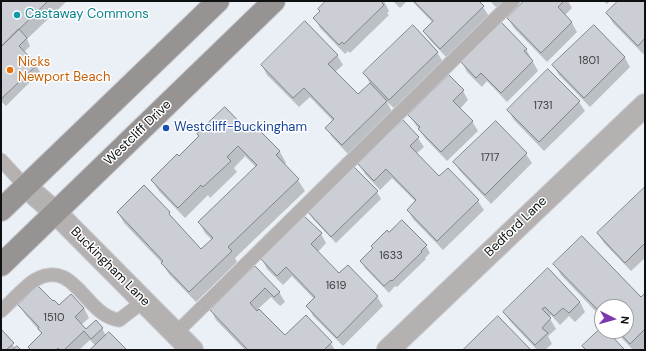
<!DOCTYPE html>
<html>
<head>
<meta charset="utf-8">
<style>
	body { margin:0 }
	#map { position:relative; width:646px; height:351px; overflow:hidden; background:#ebf0f6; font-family:"DM Sans",sans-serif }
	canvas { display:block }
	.frame { position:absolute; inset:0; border:2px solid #0f1012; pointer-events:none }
	.north { position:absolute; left:594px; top:299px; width:40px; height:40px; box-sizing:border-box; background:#fff; border:1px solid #9f9fa0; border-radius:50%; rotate:96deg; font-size:11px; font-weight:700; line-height:16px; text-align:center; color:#0f1012 }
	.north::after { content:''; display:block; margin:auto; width:14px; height:18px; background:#7b39ad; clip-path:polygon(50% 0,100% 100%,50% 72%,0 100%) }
</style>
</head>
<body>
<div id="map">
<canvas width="646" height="351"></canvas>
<div class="frame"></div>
<div class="north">N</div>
</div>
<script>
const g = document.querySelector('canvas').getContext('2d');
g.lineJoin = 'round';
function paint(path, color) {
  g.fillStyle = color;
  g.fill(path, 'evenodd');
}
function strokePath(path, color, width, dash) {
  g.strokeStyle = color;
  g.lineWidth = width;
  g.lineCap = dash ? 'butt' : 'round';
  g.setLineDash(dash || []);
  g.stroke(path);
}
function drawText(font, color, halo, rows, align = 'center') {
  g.font = font + ' "DM Sans",sans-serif';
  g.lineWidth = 3;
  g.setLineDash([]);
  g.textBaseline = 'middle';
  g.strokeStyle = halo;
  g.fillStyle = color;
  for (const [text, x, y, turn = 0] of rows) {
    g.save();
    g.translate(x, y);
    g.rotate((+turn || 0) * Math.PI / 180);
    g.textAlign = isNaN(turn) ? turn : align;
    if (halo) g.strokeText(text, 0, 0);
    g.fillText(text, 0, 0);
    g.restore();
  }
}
const shadow = new Path2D(`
	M 1,1 L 67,1 L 27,39 L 30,46 L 24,52 L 36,65 L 40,72 L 6,106 L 1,101 Z
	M 328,1 L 384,1 L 389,11 L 387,13 L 389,15 L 350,53 L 348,51 L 345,54 L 320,28 L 315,18 L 321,12 Z
	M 393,1 L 407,1 L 400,8 Z
	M 412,1 L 478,1 L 483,7 L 489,16 L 446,57 L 430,40 L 424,31 L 433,23 Z
	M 490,1 L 504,1 L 497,8 Z
	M 526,1 L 568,1 L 572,8 L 565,15 L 572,23 L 577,32 L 547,62 L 514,28 L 508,18 Z
	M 604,1 L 610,1 L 607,4 Z
	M 620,1 L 645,1 L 645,53 L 643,54 L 613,23 L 607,13 Z
	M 594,26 L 625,58 L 630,67 L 590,107 L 559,75 L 553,65 Z
	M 526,49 L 538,71 L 507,102 L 487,81 L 482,87 L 467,72 L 462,62 Z
	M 437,52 L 443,62 L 395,109 L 386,101 L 392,111 L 348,154 L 332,137 L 326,128 L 333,121 L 310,97 L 299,107 L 267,75 L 262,65 L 337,55 L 343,65 L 335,72 L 358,96 L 370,84 L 365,73 Z
	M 548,70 L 579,102 L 585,111 L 544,151 L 514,120 L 508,110 Z
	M 463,91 L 468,100 L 460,109 L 472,121 L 478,131 L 447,161 L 425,138 L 409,115 Z
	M 403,122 L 418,138 L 424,147 L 416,154 L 439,178 L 478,201 L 484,210 L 443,250 L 413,219 L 408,210 L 416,202 L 392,178 L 380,190 L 365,174 L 359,164 Z
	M 496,122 L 526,154 L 532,163 L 491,204 L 460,171 L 454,162 Z
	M 253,125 L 280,152 L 286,163 L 284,165 L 298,180 L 305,191 L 235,258 L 237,262 L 196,302 L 169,274 L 162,263 L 124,223 L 118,212 L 169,213 L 175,222 L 201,250 L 212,240 L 205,233 L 199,222 L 256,167 L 245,156 L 234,168 L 237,172 L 210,198 L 208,195 L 185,218 L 159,191 L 152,180 L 179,157 L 247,132 Z
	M 645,189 L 645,258 L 631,271 L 604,243 L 598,234 Z
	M 377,192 L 381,199 L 336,243 L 313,219 L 309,212 Z
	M 402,221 L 426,246 L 430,253 L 425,258 L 426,259 L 397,287 L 395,286 L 389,293 L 365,268 L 361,261 L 373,249 L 372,247 Z
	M 321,234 L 326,243 L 317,253 L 339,275 L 348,267 L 377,297 L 383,306 L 343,346 L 313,316 L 308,306 L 315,300 L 292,276 L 283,285 L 267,269 L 262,259 Z
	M 555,264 L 641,298 L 645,294 L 645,347 L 642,350 L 633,350 L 615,331 L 626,331 L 626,307 L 602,307 L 602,318 L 561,275 Z
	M 255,267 L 279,292 L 285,302 L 280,306 L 271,297 L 258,309 L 285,337 L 331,343 L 335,350 L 245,350 L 216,320 L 211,310 Z
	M 548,270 L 580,302 L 585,312 L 575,322 L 569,316 L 560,325 L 551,315 L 549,317 L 556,329 L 548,336 L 552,344 L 545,350 L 537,350 L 510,321 L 504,312 Z
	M 53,303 L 59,306 L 84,308 L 89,318 L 81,325 L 86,330 L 102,328 L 106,336 L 124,350 L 92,350 L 96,346 L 90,340 L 79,350 L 31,350 L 29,347 L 42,334 L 25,314 L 19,305 Z
	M 1,331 L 16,349 L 20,350 L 1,350 Z`);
const building = new Path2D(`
	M 1,1 L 48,1 L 1,47 Z
	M 326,1 L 384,1 L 382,3 L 384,5 L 344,44 L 342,42 L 339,45 L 313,18 L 320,11 L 318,9 Z
	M 414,1 L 479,1 L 484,6 L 440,49 L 423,31 L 433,21 Z
	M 524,1 L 564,1 L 558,7 L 572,22 L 541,53 L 507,18 Z
	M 618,1 L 645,1 L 645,38 L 638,46 L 606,13 Z
	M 305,21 L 338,55 L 328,64 L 358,94 L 370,83 L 387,101 L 342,145 L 325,128 L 334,119 L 304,88 L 293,98 L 261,65 Z
	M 501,22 L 527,49 L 524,51 L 533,61 L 501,93 L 481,73 L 476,78 L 461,62 Z
	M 413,25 L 438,52 L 389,100 L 363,73 Z
	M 594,25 L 625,57 L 584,98 L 552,65 Z
	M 19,29 L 27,38 L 19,46 L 37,65 L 1,99 L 1,47 Z
	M 548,69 L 580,101 L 539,142 L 507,110 Z
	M 449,75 L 464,90 L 453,101 L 473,121 L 441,152 L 418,129 L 420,127 L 408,115 Z
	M 225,107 L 247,130 L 253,124 L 280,151 L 276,155 L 299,179 L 228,247 L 232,251 L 189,292 L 161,263 L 163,261 L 117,212 L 144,185 L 170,212 L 169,214 L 201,249 L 213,238 L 198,222 L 257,165 L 238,146 L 227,157 L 231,161 L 203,187 L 201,185 L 178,208 L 151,180 L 177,154 L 179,156 L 199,136 L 197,134 Z
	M 403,120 L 419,137 L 410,146 L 439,176 L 448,168 L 479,200 L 437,241 L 407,210 L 416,200 L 386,169 L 374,181 L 358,164 Z
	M 496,121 L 527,153 L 485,195 L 453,162 Z
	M 354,167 L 378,191 L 331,237 L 308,212 Z
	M 645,187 L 645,243 L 625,263 L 597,233 Z
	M 304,216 L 322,233 L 311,244 L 339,273 L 348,265 L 378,296 L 337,338 L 306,306 L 315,297 L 286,267 L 277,276 L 261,259 Z
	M 402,220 L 427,245 L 421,251 L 422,252 L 392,281 L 391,280 L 384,286 L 360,261 L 373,248 L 371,246 L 387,230 L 389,232 Z
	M 582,236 L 641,297 L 645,293 L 645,329 L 630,344 L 618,331 L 626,331 L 626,307 L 602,307 L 602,314 L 553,264 Z
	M 255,266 L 280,292 L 274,297 L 265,288 L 250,303 L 257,311 L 259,309 L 285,335 L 306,315 L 332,342 L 324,350 L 248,350 L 210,310 Z
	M 548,268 L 580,302 L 569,313 L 563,308 L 554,316 L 545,307 L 542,309 L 551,318 L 542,328 L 548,333 L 535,345 L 503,312 Z
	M 38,286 L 53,301 L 54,300 L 59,305 L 71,294 L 84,308 L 75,317 L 86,329 L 96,320 L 103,328 L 91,339 L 84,331 L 64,350 L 60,350 L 58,348 L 57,350 L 31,350 L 28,347 L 42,333 L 38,329 L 39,327 L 18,305 Z
	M 498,316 L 531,350 L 463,350 Z
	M 602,327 L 602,331 L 607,331 L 624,349 L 623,350 L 586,350 L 582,346 Z
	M 1,329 L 14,343 L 6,350 L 1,350 Z
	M 109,332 L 127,350 L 90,350 Z
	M 17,346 L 21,350 L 13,350 Z`);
const lane = new Path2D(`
	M 1,160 L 25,186
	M 1,311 C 10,303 26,285 35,280 C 75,257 85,316 119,320 L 144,301
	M 176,333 L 513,1`);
const street = new Path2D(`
	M 25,186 L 56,213 L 192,350
	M 388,350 L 645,105`);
const secondary = new Path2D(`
	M 1,210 L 218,1
	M 1,265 L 274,1`);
const markers = [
	[17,15,4,"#0f9aa8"],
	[10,70,4,"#e8710a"],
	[166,128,4,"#1a4fb4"]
];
const numberNames = [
	["1801",589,61],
	["1731",543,106],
	["1717",490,158],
	["1633",391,256],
	["1619",336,286],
	["1510",54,318]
];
const cultureNames = [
	["Castaway Commons",25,15]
];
const foodNames = [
	["Nicks",18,63],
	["Newport Beach",18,78]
];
const transitNames = [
	["Westcliff-Buckingham",174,128]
];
const streetNames = [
	["Westcliff Drive",138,133,-44],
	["Bedford Lane",516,227,-44],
	["Buckingham Lane",110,267,45]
];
paint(shadow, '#0003');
paint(building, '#cbcfd5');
strokePath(building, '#80858a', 1);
strokePath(lane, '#c8ccd2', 15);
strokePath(street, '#c8ccd2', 24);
strokePath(secondary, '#c8ccd2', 24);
strokePath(lane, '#b5b1b1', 13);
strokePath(street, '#b5b1b1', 22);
strokePath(secondary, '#989393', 22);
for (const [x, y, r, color] of markers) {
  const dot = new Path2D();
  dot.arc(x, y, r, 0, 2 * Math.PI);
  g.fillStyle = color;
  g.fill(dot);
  strokePath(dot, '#fff', 1.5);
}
drawText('11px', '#3e4043', null, numberNames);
drawText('13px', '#0d838f', '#fff', cultureNames, 'left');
drawText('13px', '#c56008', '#fff', foodNames, 'left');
drawText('13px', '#164399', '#fff', transitNames, 'left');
drawText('13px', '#0f1012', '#fff', streetNames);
</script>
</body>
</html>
